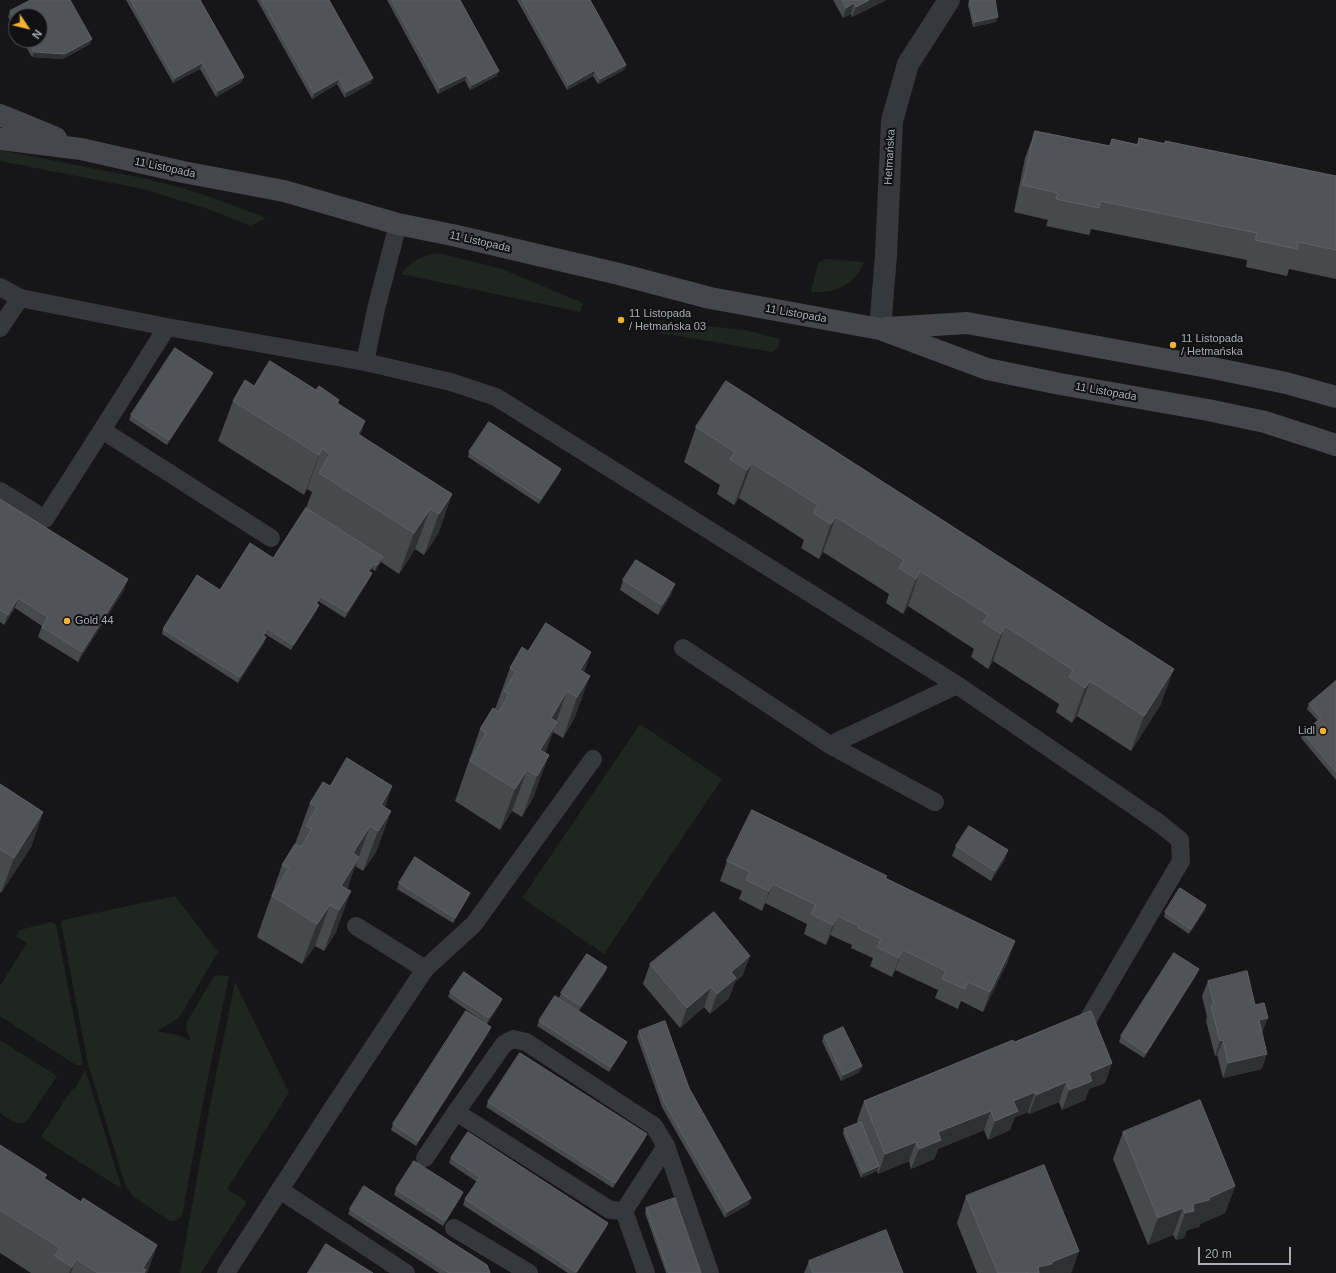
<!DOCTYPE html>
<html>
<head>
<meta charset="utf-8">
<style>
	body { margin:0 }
	#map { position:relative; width:1336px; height:1273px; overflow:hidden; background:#161618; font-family:Arial,sans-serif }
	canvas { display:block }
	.north { position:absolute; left:8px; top:8px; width:40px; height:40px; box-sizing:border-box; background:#111113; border:1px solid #4d4f55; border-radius:50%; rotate:125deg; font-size:11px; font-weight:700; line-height:16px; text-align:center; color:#a8adb8 }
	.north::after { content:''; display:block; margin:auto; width:14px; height:18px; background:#f2b134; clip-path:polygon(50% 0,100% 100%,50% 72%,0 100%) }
	.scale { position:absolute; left:1198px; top:1247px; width:93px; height:18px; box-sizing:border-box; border:2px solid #a8adb8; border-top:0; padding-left:5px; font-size:12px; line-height:14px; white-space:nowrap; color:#a8adb8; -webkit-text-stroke:3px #111113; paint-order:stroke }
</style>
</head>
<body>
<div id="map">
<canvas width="1336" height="1273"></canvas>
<div class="north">N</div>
<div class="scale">20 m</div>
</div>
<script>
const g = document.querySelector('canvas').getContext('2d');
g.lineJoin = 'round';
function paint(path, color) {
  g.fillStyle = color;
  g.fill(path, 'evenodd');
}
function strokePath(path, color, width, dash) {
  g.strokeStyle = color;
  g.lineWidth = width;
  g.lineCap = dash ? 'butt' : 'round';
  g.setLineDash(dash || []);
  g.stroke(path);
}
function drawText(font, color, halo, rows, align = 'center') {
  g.font = font + ' Arial,sans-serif';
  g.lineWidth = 4;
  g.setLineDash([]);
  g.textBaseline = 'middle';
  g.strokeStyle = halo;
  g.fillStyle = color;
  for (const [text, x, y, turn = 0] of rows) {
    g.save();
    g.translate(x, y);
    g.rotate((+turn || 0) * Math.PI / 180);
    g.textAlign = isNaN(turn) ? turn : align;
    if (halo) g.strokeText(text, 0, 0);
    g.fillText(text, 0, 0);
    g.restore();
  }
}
const green = new Path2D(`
	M 0,150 L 147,179 L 179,187 L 214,198 L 266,218 L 251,226 L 208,209 L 143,189 L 0,161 Z
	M 433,254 L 442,254 L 502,269 L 583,303 L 580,312 L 401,274 C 410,262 419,257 433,254 Z
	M 827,259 L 864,262 C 854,286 836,293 811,292 L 817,266 L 819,262 Z
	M 658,321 L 745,330 L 780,339 L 778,348 L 772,352 L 655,332 Z
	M 640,724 L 722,779 L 604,954 L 522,898 Z
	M 175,896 L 218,952 L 179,1018 L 157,1031 L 177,1035 L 191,1041 L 186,1030 L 187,1022 L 214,976 L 217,975 L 229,976 L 204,1097 L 182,1216 L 175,1221 L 170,1221 L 134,1197 L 126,1187 L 88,1064 L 61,923 L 63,920 Z
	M 51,922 L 56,924 L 83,1065 L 76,1065 L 0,1016 L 0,986 L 27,943 L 16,936 L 20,930 Z
	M 235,982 L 289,1093 L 227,1189 L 247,1202 L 201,1273 L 180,1273 L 211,1100 Z
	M 0,1040 L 57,1076 L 27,1121 C 17,1128 9,1118 0,1113 Z
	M 85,1069 L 122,1189 L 42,1138 L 42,1135 L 72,1089 L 76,1088 Z`);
const lane = new Path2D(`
	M 0,287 L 20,298 L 167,327 L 365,362 L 451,382 L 496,397 L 957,685 L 1159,823 L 1180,840 L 1181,861 L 1086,1023
	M 167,327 L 102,430 L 271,538
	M 0,328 L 20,298
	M 365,362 L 376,309 L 398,224
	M 0,491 L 45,519 L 102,430
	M 683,648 L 830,745 L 957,685
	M 830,745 L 935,802
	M 356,926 L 425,969
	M 456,1112 L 610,1210 L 624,1211
	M 666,1146 L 710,1273
	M 425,1158 L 456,1112 L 504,1044 L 513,1039 L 526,1042 L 654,1126 L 666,1146 L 624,1211
	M 280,1190 L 406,1273
	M 624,1211 L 646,1273
	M 454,1228 L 529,1273
	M 226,1273 L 338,1100 L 425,969 L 474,924 L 593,759`);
const street = new Path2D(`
	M 880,329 L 886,255 L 892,121 L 908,64 L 949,0`);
const secondary = new Path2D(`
	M 0,115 L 56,138
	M 0,139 L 81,149 L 183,172 L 284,191 L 398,224 L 457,236 L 619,274 L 710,298 L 880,329 L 987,369 L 1060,384 L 1208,410 L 1265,422 L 1336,445
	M 887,328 L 967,323 L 1213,368 L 1286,383 L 1336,397`);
const wall = new Path2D(`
	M 126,0 L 200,0 L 242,82 L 216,97 L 200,69 L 173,83 Z
	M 257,0 L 329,0 L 371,83 L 345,98 L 337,84 L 312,99 Z
	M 387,0 L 460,0 L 497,76 L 470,90 L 465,80 L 438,94 Z
	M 517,0 L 590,0 L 626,65 L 624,70 L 598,84 L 593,76 L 567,90 Z
	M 833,0 L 886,0 L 852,17 L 851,14 L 843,18 Z
	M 969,0 L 995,0 L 996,22 L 973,27 L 968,5 Z
	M 10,11 L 92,39 L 90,44 L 63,59 L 32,57 L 22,40 L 40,40 L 16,16 L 16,30 L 8,17 Z
	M 1035,131 L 1109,146 L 1112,139 L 1137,144 L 1139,138 L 1164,143 L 1165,141 L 1336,176 L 1336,279 L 1289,269 L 1287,276 L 1246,267 L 1247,260 L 1091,229 L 1089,235 L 1046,226 L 1048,220 L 1014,212 L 1025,158 Z
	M 211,378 L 167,445 L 129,420 L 131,415 Z
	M 254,386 L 316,390 L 339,400 L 338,404 L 365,421 L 360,435 L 452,494 L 438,534 L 424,555 L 415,549 L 399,574 L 381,562 L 375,571 L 372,569 L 370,572 L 370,578 L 345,618 L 318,601 L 317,604 L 317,610 L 291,650 L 265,634 L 264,636 L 264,643 L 238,683 L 162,634 L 163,629 L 220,590 L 273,558 L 306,508 L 312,492 L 307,489 L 304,495 L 218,441 L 233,401 Z
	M 696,427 L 1161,704 L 1131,751 L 1077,716 L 1072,723 L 1056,712 L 1059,704 L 993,661 L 988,669 L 971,657 L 974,649 L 908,606 L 903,614 L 886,603 L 889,594 L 823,552 L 819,559 L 801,548 L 804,540 L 739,498 L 734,505 L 717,494 L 720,485 L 684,462 Z
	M 469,452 L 559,474 L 539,504 L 468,457 Z
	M 0,499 L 124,590 L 78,662 L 38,637 L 42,626 L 15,608 L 4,625 L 0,622 Z
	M 623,580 L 671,595 L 658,615 L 620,590 Z
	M 528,651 L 591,652 L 584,672 L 575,717 L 563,738 L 553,732 L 545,753 L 534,796 L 522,817 L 512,811 L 500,830 L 455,801 L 480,729 L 497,711 L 497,710 L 495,709 L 510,668 Z
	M 1336,681 L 1336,780 L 1301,738 L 1303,733 L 1318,721 L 1307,709 L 1309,704 Z
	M 0,784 L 43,812 L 31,847 L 1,893 L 0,892 Z
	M 330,786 L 392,786 L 385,807 L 391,811 L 376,852 L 363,871 L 355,866 L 347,889 L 336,932 L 324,951 L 315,946 L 302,964 L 257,937 L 282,865 L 295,844 L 310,803 Z
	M 956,846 L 1008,850 L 1004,861 L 991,881 L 952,856 Z
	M 727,861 L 886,878 L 1008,961 L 983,1012 L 961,1001 L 958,1009 L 935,998 L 938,990 L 895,970 L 892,977 L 870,966 L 873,958 L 851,948 L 852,945 L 830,935 L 826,945 L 804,934 L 807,924 L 765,903 L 762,911 L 739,899 L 742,891 L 720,881 Z
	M 399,883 L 468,898 L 453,923 L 397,889 Z
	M 1206,905 L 1205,910 L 1189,934 L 1164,917 L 1165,912 Z
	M 650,964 L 743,975 L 735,982 L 729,998 L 710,1014 L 704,1007 L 680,1028 L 643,984 Z
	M 607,967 L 605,973 L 579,1011 L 559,998 L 561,993 Z
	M 1197,974 L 1144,1058 L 1119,1042 L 1121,1036 Z
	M 1208,981 L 1262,1033 L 1262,1069 L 1223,1078 L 1217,1055 L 1215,1056 L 1206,1021 L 1207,1017 L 1202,996 Z
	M 450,992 L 502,999 L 500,1004 L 487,1024 L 448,997 Z
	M 539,1021 L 625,1047 L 609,1072 L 537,1026 Z
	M 639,1031 L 689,1088 L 749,1204 L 725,1218 L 662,1107 L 637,1037 Z
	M 489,1032 L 416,1146 L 391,1130 L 393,1124 Z
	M 824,1036 L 860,1072 L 841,1081 L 822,1041 Z
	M 1014,1042 L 1112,1063 L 1105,1083 L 1089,1089 L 1085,1100 L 1062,1110 L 1059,1102 L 1029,1114 L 1028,1112 L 1015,1117 L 1010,1130 L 988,1140 L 984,1130 L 938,1149 L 934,1159 L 911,1169 L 909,1161 L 878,1174 L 877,1171 L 861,1178 L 843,1134 L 844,1129 L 858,1123 L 857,1121 L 864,1101 Z
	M 488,1102 L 645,1139 L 613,1188 L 486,1107 Z
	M 1123,1132 L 1235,1186 L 1225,1213 L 1200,1224 L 1199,1227 L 1187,1230 L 1184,1238 L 1176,1240 L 1173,1235 L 1148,1245 L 1113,1159 Z
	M 0,1145 L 45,1179 L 81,1202 L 157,1245 L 147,1273 L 31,1273 L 0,1253 Z
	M 451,1158 L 608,1223 L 606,1228 L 577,1273 L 568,1273 L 463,1205 L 465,1199 L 477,1182 L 449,1163 Z
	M 396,1189 L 463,1192 L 461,1197 L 443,1226 L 394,1195 Z
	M 966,1196 L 1079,1251 L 1071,1273 L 977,1273 L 957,1223 Z
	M 646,1208 L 701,1273 L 666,1273 L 645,1213 Z
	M 350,1209 L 490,1273 L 439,1273 L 348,1214 Z
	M 809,1261 L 903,1273 L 804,1273 Z`);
const shadedWall = new Path2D(`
	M 869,0 L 886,0 L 852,17 L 856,7 Z
	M 854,3 L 851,14 L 843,18 L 846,8 Z
	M 998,17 L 996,22 L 973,27 L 975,22 Z
	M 92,39 L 90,44 L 63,59 L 32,57 L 34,52 Z
	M 202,63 L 200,69 L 173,83 L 175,78 Z
	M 626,65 L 624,70 L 598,84 L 600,79 Z
	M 595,70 L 593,76 L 567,90 L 569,85 Z
	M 499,71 L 497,76 L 470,90 L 472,85 Z
	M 467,75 L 465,80 L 438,94 L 440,88 Z
	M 244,77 L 242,82 L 216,97 L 218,91 Z
	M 373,78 L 371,83 L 345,98 L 346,92 Z
	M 339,79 L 337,84 L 312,99 L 314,93 Z
	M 213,373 L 211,378 L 167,445 L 169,440 Z
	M 365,421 L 351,462 L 358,434 Z
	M 322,448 L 307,489 L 304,495 L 319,455 Z
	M 752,463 L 739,498 L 734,505 L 747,470 Z
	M 561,469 L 559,474 L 539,504 L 541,499 Z
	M 452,494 L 438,534 L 424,555 L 439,514 Z
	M 430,509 L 415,549 L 399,574 L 414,533 Z
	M 836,517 L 823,552 L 819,559 L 831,524 Z
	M 383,557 L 381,562 L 375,571 L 377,565 Z
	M 374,564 L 372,569 L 367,576 L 368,571 Z
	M 920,571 L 908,606 L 903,614 L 916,579 Z
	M 372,573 L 370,578 L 345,618 L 347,612 Z
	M 128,579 L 124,590 L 78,662 L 82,652 Z
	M 675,584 L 671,595 L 658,615 L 662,605 Z
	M 18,598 L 15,608 L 4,625 L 8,615 Z
	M 319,605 L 317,610 L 291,650 L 293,645 Z
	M 1005,626 L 993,661 L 988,669 L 1001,634 Z
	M 266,637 L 264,643 L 238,683 L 240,677 Z
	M 591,652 L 577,692 L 580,670 Z
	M 1174,669 L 1161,704 L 1131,751 L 1144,716 Z
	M 590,676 L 575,717 L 563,738 L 577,697 Z
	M 1090,681 L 1077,716 L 1072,723 L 1085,688 Z
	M 567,691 L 542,762 L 531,773 L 551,718 Z
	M 549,755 L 534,796 L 522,817 L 537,776 Z
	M 527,770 L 512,811 L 500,830 L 515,789 Z
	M 392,786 L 378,827 L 381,805 Z
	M 391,811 L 376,852 L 363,871 L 378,831 Z
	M 43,812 L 31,847 L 1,893 L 14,858 Z
	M 370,826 L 344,897 L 334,907 L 353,853 Z
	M 1008,850 L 1004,861 L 991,881 L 995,871 Z
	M 773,884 L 765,903 L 762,911 L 769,891 Z
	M 351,891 L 336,932 L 324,951 L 339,910 Z
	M 470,893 L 468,898 L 453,923 L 455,918 Z
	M 330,905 L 315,946 L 302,964 L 317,924 Z
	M 1206,905 L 1205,910 L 1189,934 L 1191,929 Z
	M 838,916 L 830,935 L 826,945 L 833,925 Z
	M 1015,941 L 1008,961 L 983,1012 L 990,992 Z
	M 903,950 L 895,970 L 892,977 L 899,958 Z
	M 750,956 L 743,975 L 735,982 L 729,998 L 710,1014 L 717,994 L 731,972 Z
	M 607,967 L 605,973 L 579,1011 L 581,1006 Z
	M 1199,969 L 1197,974 L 1144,1058 L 1146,1053 Z
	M 711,987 L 704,1007 L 680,1028 L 687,1008 Z
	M 502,999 L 500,1004 L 487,1024 L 489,1018 Z
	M 1268,1018 L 1262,1033 L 1259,1020 Z
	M 491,1027 L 489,1032 L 416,1146 L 418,1141 Z
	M 1223,1040 L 1217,1055 L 1215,1056 L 1220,1041 Z
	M 627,1042 L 625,1047 L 609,1072 L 611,1067 Z
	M 1267,1054 L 1262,1069 L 1223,1078 L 1228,1063 Z
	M 1112,1063 L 1105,1083 L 1089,1089 L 1085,1100 L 1062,1110 L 1069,1090 L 1089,1073 Z
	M 862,1066 L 860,1072 L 841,1081 L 843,1075 Z
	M 1066,1082 L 1059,1102 L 1029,1114 L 1036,1095 Z
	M 1035,1092 L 1028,1112 L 1015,1117 L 1010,1130 L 988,1140 L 995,1121 L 1013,1101 Z
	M 991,1111 L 984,1130 L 938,1149 L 934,1159 L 911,1169 L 919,1149 L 938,1132 Z
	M 647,1134 L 645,1139 L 613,1188 L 615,1183 Z
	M 916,1142 L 909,1161 L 878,1174 L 885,1154 Z
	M 879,1166 L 877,1171 L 861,1178 L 863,1173 Z
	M 1235,1186 L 1225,1213 L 1200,1224 L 1199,1227 L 1187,1230 L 1184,1238 L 1176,1240 L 1185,1213 L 1193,1204 Z
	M 463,1192 L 461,1197 L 443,1226 L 445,1221 Z
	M 751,1198 L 749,1204 L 725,1218 L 727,1212 Z
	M 1183,1208 L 1173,1235 L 1148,1245 L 1158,1218 Z
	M 608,1223 L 606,1228 L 577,1273 L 576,1273 Z
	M 157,1245 L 147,1273 L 141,1273 L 143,1268 Z
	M 1079,1251 L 1071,1273 L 1036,1273 L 1038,1267 Z
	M 76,1259 L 71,1273 L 69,1273 Z`);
const building = new Path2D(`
	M 31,0 L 70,0 L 92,39 L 65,54 L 34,52 L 27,40 L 40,40 L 40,16 L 16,16 L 16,22 L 10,11 Z
	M 131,0 L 200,0 L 244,77 L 218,91 L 202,63 L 175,78 Z
	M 262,0 L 329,0 L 373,78 L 346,92 L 339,79 L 314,93 Z
	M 392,0 L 460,0 L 499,71 L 472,85 L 467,75 L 440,88 Z
	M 522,0 L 590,0 L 626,65 L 600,79 L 595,70 L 569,85 Z
	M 842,0 L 869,0 L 856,7 L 854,3 L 846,8 Z
	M 970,0 L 995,0 L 998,17 L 975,22 Z
	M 1035,131 L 1110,146 L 1112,139 L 1138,145 L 1139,138 L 1165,144 L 1165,141 L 1336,176 L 1336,250 L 1298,242 L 1297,249 L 1255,240 L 1257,233 L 1100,201 L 1099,208 L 1056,199 L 1058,193 L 1023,185 Z
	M 175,348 L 213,373 L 169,440 L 131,415 Z
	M 270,361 L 316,390 L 319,386 L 339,400 L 337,403 L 365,421 L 358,434 L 452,494 L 439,514 L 430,509 L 414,533 L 319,473 L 330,454 L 322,448 L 319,455 L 233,401 L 245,380 L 254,386 Z
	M 726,381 L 1174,669 L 1144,716 L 1090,681 L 1085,688 L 1069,677 L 1073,670 L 1005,626 L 1001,634 L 983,622 L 988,615 L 920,571 L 916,579 L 899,568 L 904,560 L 836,517 L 831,524 L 813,513 L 818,505 L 752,463 L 747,470 L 730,459 L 735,452 L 696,427 Z
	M 489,422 L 561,469 L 541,499 L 469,452 Z
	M 0,499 L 128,579 L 82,652 L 42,627 L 48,617 L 18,598 L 8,615 L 0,610 Z
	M 306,508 L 383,557 L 377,565 L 374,564 L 368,571 L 372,573 L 347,612 L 320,596 L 316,603 L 319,605 L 293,645 L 267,628 L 263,635 L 266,637 L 240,677 L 163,629 L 197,575 L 220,590 L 250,543 L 273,558 Z
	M 636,560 L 675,584 L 662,605 L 623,580 Z
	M 546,623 L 591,652 L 580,670 L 590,676 L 577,697 L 567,691 L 551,718 L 557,722 L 540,750 L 549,755 L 537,776 L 527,770 L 515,789 L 470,761 L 486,733 L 480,729 L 493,708 L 499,712 L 509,694 L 504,691 L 516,672 L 510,668 L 522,647 L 528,651 Z
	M 1336,681 L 1336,772 L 1303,733 L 1321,718 L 1309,704 Z
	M 347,758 L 392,786 L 381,805 L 391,811 L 378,831 L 370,826 L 353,853 L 359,857 L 341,886 L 351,891 L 339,910 L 330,905 L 317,924 L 272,896 L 289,868 L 282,865 L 295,844 L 301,847 L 312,829 L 306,826 L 317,807 L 310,803 L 323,782 L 330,786 Z
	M 0,784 L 43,812 L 14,858 L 0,849 Z
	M 752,810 L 887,876 L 885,878 L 1015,941 L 990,992 L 968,982 L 965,989 L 942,979 L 946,971 L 903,950 L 899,958 L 877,947 L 881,939 L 858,928 L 859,926 L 838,916 L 833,925 L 811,914 L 816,905 L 773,884 L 769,891 L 746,880 L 750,872 L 727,861 Z
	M 969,826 L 1008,850 L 995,871 L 956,846 Z
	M 415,857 L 470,893 L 455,918 L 399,883 Z
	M 1180,888 L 1206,905 L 1191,929 L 1165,912 Z
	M 714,912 L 750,956 L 731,972 L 736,978 L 717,994 L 711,987 L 687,1008 L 650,964 Z
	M 1174,953 L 1199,969 L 1146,1053 L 1121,1036 Z
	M 587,954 L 607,967 L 581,1006 L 561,993 Z
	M 1247,971 L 1255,1005 L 1264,1003 L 1268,1018 L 1259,1020 L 1267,1054 L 1228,1063 L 1223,1040 L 1220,1041 L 1211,1006 L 1214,1005 L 1208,981 Z
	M 464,972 L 502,999 L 489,1018 L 450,992 Z
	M 555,996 L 627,1042 L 611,1067 L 539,1021 Z
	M 466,1011 L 491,1027 L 418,1141 L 393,1124 Z
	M 1091,1011 L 1112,1063 L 1089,1073 L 1092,1081 L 1069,1090 L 1066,1082 L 1036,1095 L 1035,1092 L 1013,1101 L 1018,1111 L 995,1121 L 991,1111 L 938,1132 L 941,1140 L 919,1149 L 916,1142 L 885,1154 L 864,1101 L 1013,1040 L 1014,1042 Z
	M 665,1021 L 689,1088 L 751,1198 L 727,1212 L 664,1102 L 639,1031 Z
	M 843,1027 L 862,1066 L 843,1075 L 824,1036 Z
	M 520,1053 L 647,1134 L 615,1183 L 488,1102 Z
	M 1200,1100 L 1235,1186 L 1209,1198 L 1209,1200 L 1193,1204 L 1194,1211 L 1185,1213 L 1183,1208 L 1158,1218 L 1123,1132 Z
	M 861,1122 L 879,1166 L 863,1173 L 844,1129 Z
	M 468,1132 L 608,1223 L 576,1272 L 465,1199 L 480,1177 L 451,1158 Z
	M 0,1145 L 47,1175 L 44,1178 L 81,1202 L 83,1198 L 157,1245 L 143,1268 L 146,1270 L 144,1273 L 98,1273 L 76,1259 L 72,1267 L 55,1256 L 60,1248 L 0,1210 Z
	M 414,1161 L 463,1192 L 445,1221 L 396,1189 Z
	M 1044,1165 L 1079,1251 L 1052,1262 L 1052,1264 L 1038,1267 L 1039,1273 L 1027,1273 L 1027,1272 L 1025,1273 L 998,1273 L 966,1196 Z
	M 364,1186 L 487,1265 L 490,1273 L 449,1273 L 350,1209 Z
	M 675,1198 L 701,1273 L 669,1273 L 646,1208 Z
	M 886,1230 L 903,1273 L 813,1273 L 809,1261 Z
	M 326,1244 L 373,1273 L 308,1273 Z`);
const markers = [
	[621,320,4,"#f2b134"],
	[1173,345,4,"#f2b134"],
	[67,621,4,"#f2b134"],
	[1323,731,4,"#f2b134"]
];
const streetNames = [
	["Hetmańska",890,157,-87],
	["11 Listopada",165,168,12],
	["11 Listopada",480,242,13],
	["11 Listopada",796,314,10],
	["11 Listopada",1106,392,10]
];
const poiNames = [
	["11 Listopada",629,314],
	["/ Hetmańska 03",629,327],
	["11 Listopada",1181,339],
	["/ Hetmańska",1181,352],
	["Gold 44",75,621],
	["Lidl",1315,731,"right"]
];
paint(green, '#1e261f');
strokePath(lane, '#37383d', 18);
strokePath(street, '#37383d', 22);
strokePath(secondary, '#45474d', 22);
paint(wall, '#47494d');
paint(shadedWall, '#2f3033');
paint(building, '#525359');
strokePath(building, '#5f6168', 1);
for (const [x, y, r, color] of markers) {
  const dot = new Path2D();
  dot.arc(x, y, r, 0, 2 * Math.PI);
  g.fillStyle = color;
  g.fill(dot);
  strokePath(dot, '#111113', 1.5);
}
drawText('11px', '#a8adb8', '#111113', streetNames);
drawText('11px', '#a8adb8', '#111113', poiNames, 'left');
</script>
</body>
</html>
